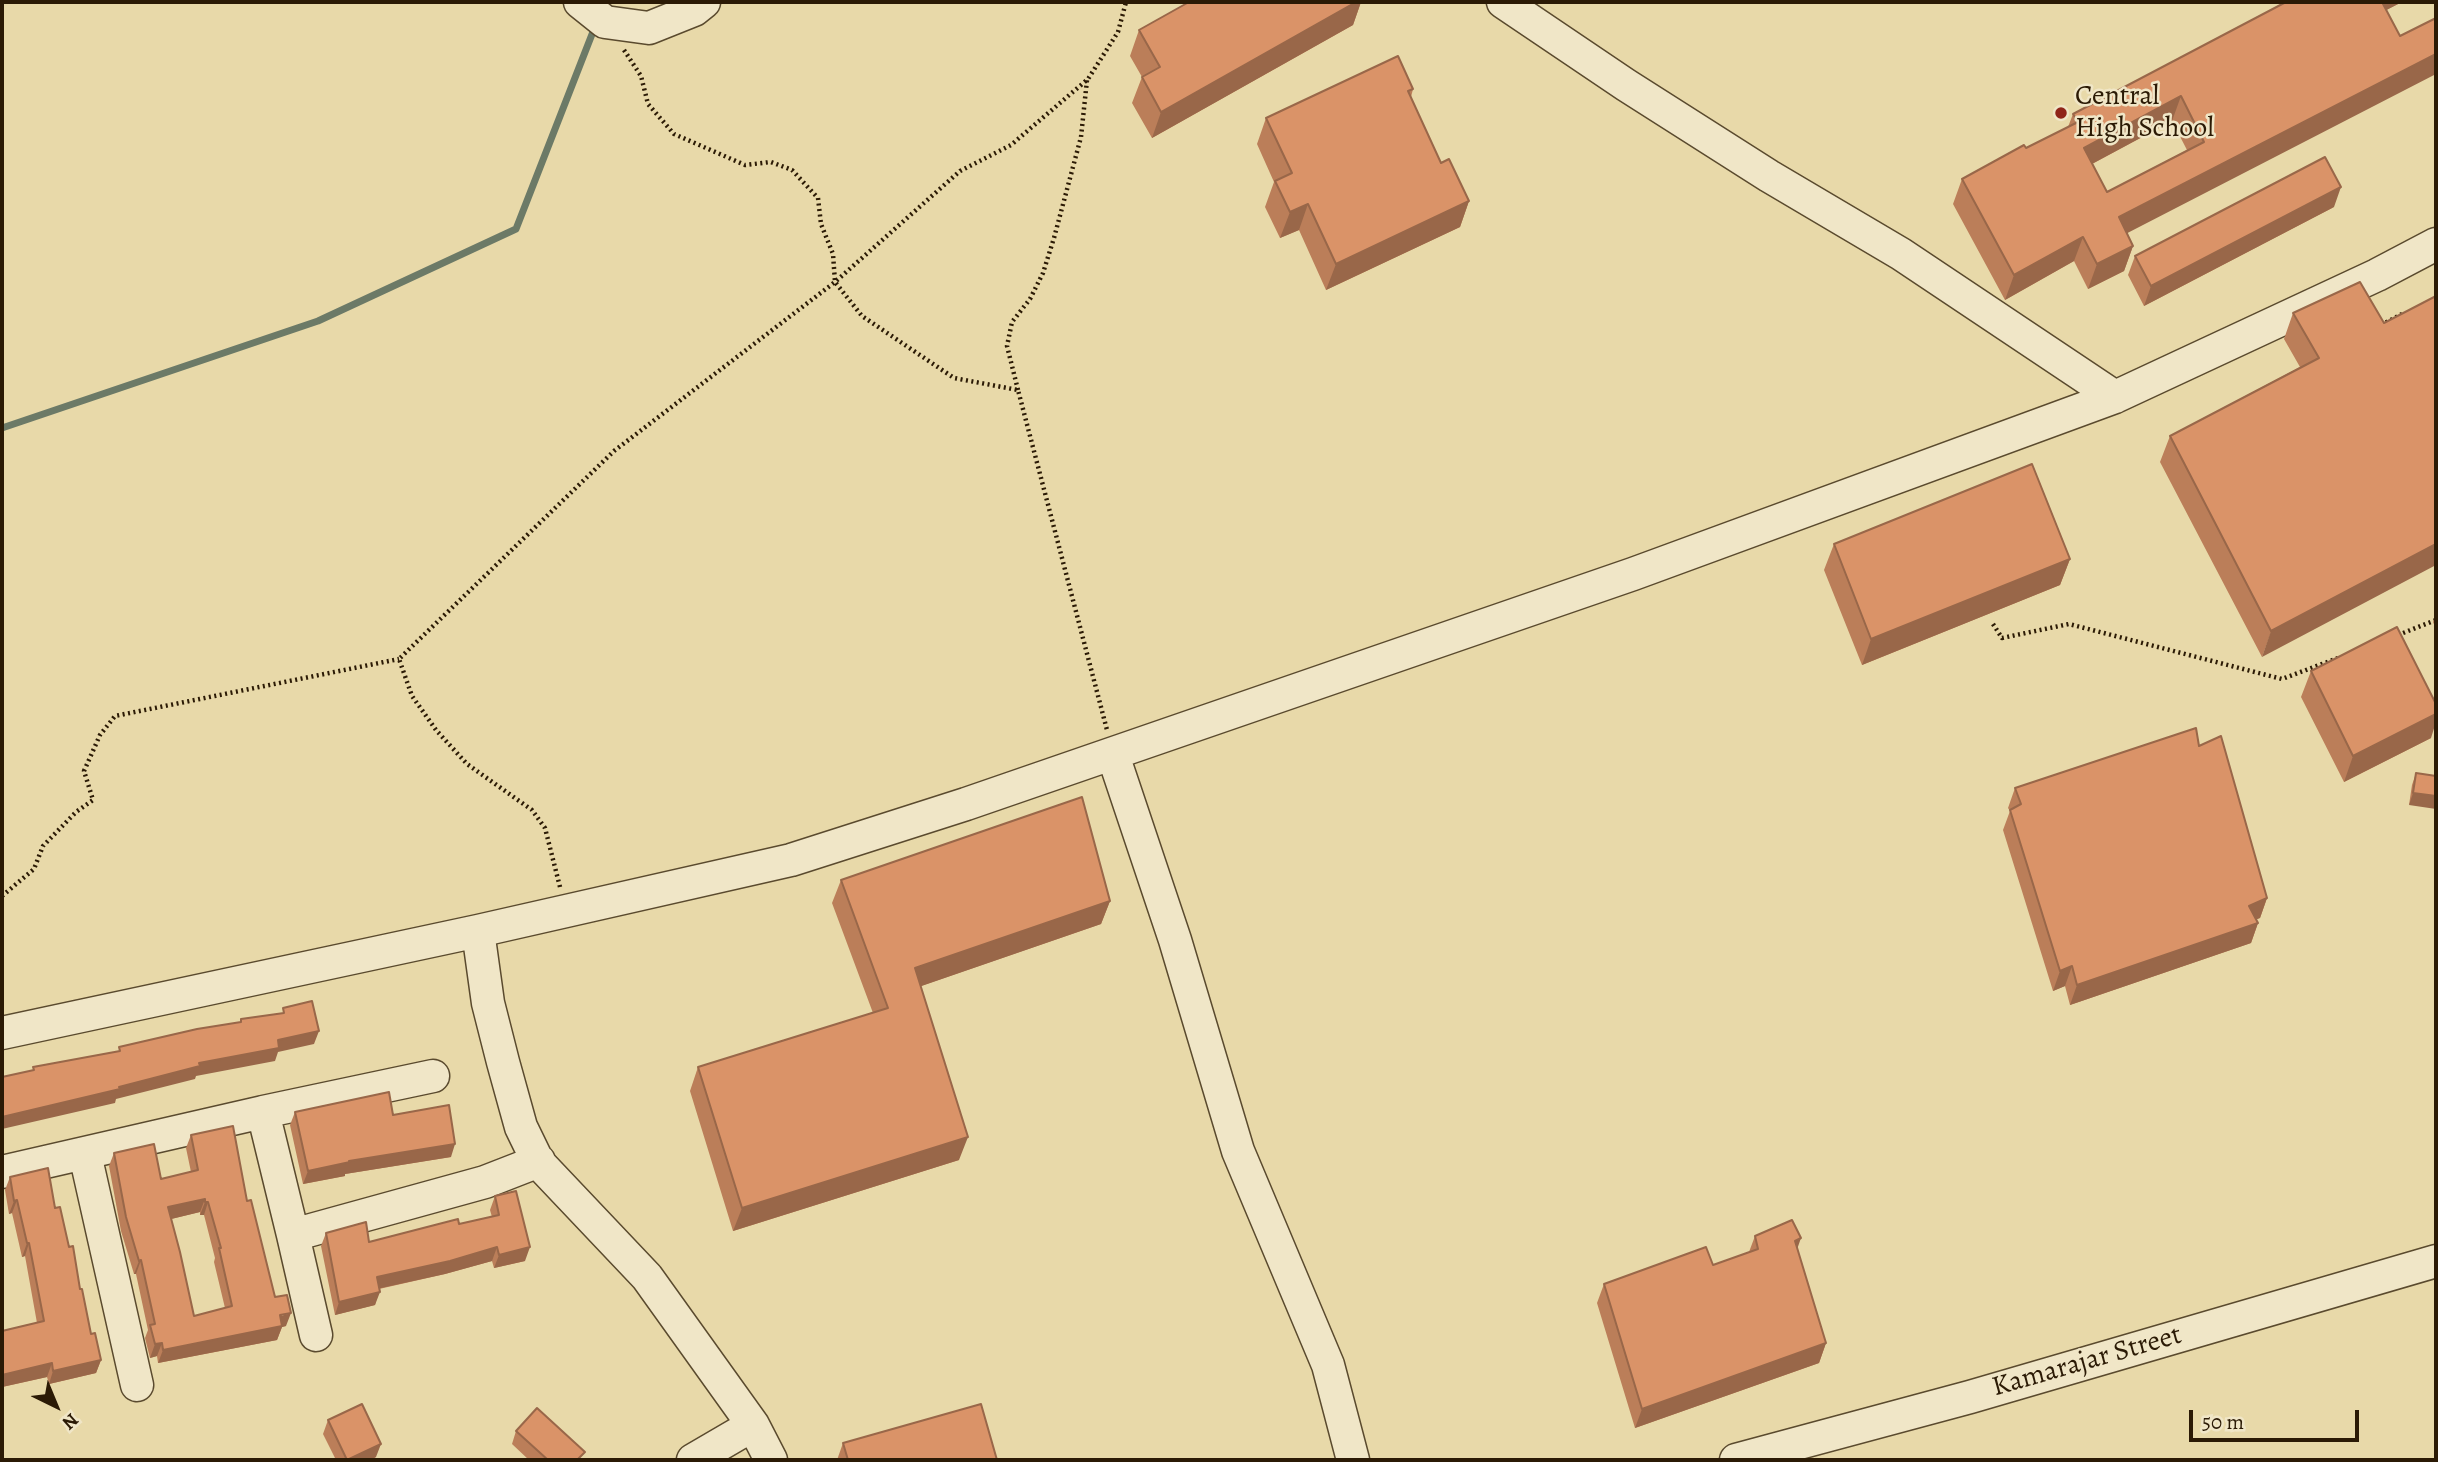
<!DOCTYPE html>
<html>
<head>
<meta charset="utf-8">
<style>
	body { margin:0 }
	#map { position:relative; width:2438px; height:1462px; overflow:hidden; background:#e8d9a9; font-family:Alegreya,serif }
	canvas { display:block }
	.frame { position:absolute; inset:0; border:4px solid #2b1a05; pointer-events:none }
	.north { position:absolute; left:21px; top:1371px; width:70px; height:70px; -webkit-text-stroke:5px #f0e6c7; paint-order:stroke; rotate:137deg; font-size:19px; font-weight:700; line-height:28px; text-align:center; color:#2b1a05 }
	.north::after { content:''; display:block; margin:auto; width:24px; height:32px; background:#2b1a05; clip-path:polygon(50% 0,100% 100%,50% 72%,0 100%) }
	.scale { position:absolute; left:2189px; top:1410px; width:170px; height:32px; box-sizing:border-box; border:4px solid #2b1a05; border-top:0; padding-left:9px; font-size:21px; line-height:24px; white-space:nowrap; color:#2b1a05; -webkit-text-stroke:5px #f0e6c7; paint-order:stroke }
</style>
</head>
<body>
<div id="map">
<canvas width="2438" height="1462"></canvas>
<div class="frame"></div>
<div class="north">N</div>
<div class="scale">50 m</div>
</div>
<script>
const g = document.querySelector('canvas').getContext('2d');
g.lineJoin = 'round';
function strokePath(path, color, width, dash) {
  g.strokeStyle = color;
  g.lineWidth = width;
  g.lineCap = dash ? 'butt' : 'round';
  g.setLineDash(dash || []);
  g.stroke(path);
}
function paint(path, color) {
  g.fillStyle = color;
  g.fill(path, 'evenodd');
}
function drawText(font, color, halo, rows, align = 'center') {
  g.font = font + ' Alegreya,serif';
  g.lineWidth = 5;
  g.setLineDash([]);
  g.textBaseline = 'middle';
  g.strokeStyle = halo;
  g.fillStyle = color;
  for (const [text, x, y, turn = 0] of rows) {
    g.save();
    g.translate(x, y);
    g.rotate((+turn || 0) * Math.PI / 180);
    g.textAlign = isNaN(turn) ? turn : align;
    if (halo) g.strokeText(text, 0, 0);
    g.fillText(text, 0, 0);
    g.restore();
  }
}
const stream = new Path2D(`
	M 2,428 L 318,321 L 516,229 L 596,24`);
const path = new Path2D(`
	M 624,50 L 641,76 L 648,104 L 674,134 L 745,165 L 771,162 L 792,170 L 818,198 L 821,224 L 833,254 L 835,282 L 862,316 L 954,378 L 1018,390 L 1107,730
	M 2381,325 L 2404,313
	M 1018,390 L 1007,346 L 1012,322 L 1030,299 L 1043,273 L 1054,238 L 1081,137 L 1087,80
	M 1993,624 L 2002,638 L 2069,624 L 2282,679 L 2338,658
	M 2398,635 L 2436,620
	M 560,887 L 545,828 L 532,810 L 467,764 L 436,730 L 412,696 L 399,659 L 614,451 L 835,282 L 960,171 L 1011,145 L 1088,79 L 1118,32 L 1126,2
	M 2,896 L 34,869 L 43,846 L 76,812 L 93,800 L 84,771 L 100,735 L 115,716 L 399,659`);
const minor = new Path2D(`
	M 580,2 L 605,22 L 649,28 L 694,10 L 704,2
	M 1503,2 L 1626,85 L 1769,176 L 1901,254 L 2115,397
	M 1113,755 L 1175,940 L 1238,1151 L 1328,1365 L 1353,1460
	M 478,931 L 488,1003 L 503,1062 L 521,1127 L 538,1162 L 647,1277 L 753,1425 L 771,1460
	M 2,1033 L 478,931 L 791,860 L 966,804 L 1633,574 L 2115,397 L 2377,275 L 2436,244
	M 263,1112 L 433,1076
	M 85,1154 L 137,1385
	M 2,1172 L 263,1112 L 293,1235 L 485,1182 L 539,1161
	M 293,1235 L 316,1335
	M 693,1460 L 753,1425
	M 1736,1460 L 1970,1397 L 2436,1261`);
const wall = new Path2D(`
	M 1189,2 L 1361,2 L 1353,25 L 1152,138 L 1132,103 L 1142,77 L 1130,56 L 1139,30 Z
	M 2286,2 L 2402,2 L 2386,10 L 2127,233 L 2133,246 L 2124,271 L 2088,289 L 2074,261 L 2005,300 L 1953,204 L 1962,179 L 2068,127 L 2073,114 ZM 2172,121 L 2187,150 L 2107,192 L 2092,164 Z
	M 1413,89 L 1411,97 L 1441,163 L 1469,201 L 1460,227 L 1326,290 L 1299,230 L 1280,238 L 1265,207 L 1274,182 L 1257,144 L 1266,118 Z
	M 2334,207 L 2144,306 L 2128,275 L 2135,256 Z
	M 2293,313 L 2384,323 L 2262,657 L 2160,462 L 2170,436 L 2300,367 L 2284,339 Z
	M 1834,544 L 2070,559 L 2060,585 L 1862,665 L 1824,570 Z
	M 2436,615 L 2436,629 L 2433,622 Z
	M 2311,671 L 2431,738 L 2344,782 L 2301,697 Z
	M 2199,746 L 2267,898 L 2260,918 L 2256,919 L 2258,923 L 2251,943 L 2070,1005 L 2065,986 L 2053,991 L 2003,830 L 2010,811 L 2008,808 L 2015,788 Z
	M 2416,773 L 2436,776 L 2409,805 L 2412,785 Z
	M 841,880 L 1110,901 L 1101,924 L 921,986 L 959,1160 L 733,1231 L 690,1091 L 698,1067 L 873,1013 L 832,903 Z
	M 295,1112 L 393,1115 L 451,1157 L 345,1174 L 345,1176 L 303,1184 L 290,1125 Z
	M 191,1135 L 247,1201 L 275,1297 L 286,1326 L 282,1327 L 277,1340 L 158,1363 L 157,1356 L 150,1358 L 145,1338 L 148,1330 L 136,1274 L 134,1274 L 121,1231 L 109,1166 L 114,1153 L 161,1179 L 191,1172 L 186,1148 ZM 200,1212 L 200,1215 L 204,1215 L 215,1258 L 214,1262 L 225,1308 L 194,1316 L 171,1219 Z
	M 10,1177 L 55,1208 L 80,1289 L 91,1334 L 101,1360 L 96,1373 L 49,1384 L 47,1377 L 2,1387 L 2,1331 L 37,1323 L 25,1256 L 22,1257 L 12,1213 L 9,1214 L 5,1190 Z
	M 495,1196 L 525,1261 L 494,1268 L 492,1261 L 445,1274 L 379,1289 L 375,1305 L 335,1315 L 321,1246 L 326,1233 L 369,1242 L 459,1224 L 492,1217 L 490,1210 Z
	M 1755,1236 L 1797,1249 L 1826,1343 L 1819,1363 L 1635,1428 L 1597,1303 L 1604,1284 L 1713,1265 L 1749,1252 Z
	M 328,1420 L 376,1457 L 370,1460 L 336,1460 L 323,1434 Z
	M 516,1431 L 582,1460 L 529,1460 L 512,1444 Z
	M 843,1443 L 997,1460 L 837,1460 Z`);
const shadedWall = new Path2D(`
	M 1356,2 L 1361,2 L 1353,25 L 1152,138 L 1161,112 Z
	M 2375,2 L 2402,2 L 2369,19 Z
	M 2436,54 L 2436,74 L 2110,242 L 2119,217 Z
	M 2181,96 L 2172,121 L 2075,173 L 2084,148 Z
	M 2341,187 L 2334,207 L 2144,306 L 2151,286 Z
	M 1469,201 L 1460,227 L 1326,290 L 1336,264 Z
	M 1308,204 L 1299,230 L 1280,238 L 1290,212 Z
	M 2083,237 L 2074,261 L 2005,300 L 2014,275 Z
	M 2133,246 L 2124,271 L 2088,289 L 2097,264 Z
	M 2436,544 L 2436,565 L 2262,657 L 2271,631 Z
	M 2070,559 L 2060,585 L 1862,665 L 1871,639 Z
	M 2436,714 L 2436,722 L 2431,738 L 2344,782 L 2353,756 Z
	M 2413,793 L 2436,796 L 2436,809 L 2409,805 Z
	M 2267,898 L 2260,918 L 2242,925 L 2249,906 Z
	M 1110,901 L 1101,924 L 907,991 L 915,968 Z
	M 2258,923 L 2251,943 L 2070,1005 L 2077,985 Z
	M 2072,966 L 2065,986 L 2053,991 L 2060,971 Z
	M 319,1031 L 314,1044 L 278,1052 L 275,1061 L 196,1076 L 195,1079 L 116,1099 L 115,1103 L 2,1129 L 2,1117 L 119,1087 L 278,1040 Z
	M 968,1137 L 959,1160 L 733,1231 L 742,1208 Z
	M 455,1144 L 451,1157 L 345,1174 L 345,1176 L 303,1184 L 308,1171 L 349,1161 Z
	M 205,1199 L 200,1212 L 163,1221 L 168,1207 Z
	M 17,1200 L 12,1213 L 9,1214 L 14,1201 Z
	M 205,1202 L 208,1202 L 204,1215 L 200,1215 Z
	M 1801,1238 L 1794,1258 L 1795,1241 Z
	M 27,1243 L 29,1243 L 25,1256 L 22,1257 Z
	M 497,1247 L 492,1261 L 445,1274 L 372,1290 L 377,1277 Z
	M 530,1247 L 525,1261 L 494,1268 L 499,1255 Z
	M 141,1260 L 136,1274 L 134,1274 L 139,1261 Z
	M 380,1292 L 375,1305 L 335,1315 L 339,1302 Z
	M 291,1313 L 286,1326 L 282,1327 L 277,1340 L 158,1363 L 163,1350 Z
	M 162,1343 L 157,1356 L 150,1358 L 155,1344 Z
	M 1826,1343 L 1819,1363 L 1635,1428 L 1642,1409 Z
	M 101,1360 L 96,1373 L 49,1384 L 53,1371 Z
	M 52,1363 L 47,1377 L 2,1387 L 2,1375 Z
	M 381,1444 L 376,1457 L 370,1460 L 348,1460 Z`);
const building = new Path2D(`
	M 1189,2 L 1356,2 L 1161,112 L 1142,77 L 1160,67 L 1139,30 Z
	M 2286,2 L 2382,2 L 2400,36 L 2436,18 L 2436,54 L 2119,217 L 2133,246 L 2097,264 L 2083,237 L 2014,275 L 1962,179 L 2024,145 L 2026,148 L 2078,122 L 2073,114 ZM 2181,96 L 2204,142 L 2107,192 L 2084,148 Z
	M 1398,56 L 1413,89 L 1408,91 L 1441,163 L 1449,159 L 1469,201 L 1336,264 L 1308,204 L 1290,212 L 1275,181 L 1292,173 L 1266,118 Z
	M 2325,157 L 2341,187 L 2151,286 L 2135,256 Z
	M 2360,282 L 2384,323 L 2436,296 L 2436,544 L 2271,631 L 2170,436 L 2319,358 L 2293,313 Z
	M 2032,464 L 2070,559 L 1871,639 L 1834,544 Z
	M 2397,627 L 2436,704 L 2436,714 L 2353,756 L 2311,671 Z
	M 2196,728 L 2199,746 L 2221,736 L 2267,898 L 2249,906 L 2258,923 L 2077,985 L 2072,966 L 2060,971 L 2010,810 L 2021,804 L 2015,788 Z
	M 2416,773 L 2436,776 L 2436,796 L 2413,793 Z
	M 1082,797 L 1110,901 L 915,968 L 968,1137 L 742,1208 L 698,1067 L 888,1008 L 841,880 Z
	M 312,1001 L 319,1031 L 278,1040 L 279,1048 L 199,1063 L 200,1066 L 119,1087 L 120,1089 L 2,1117 L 2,1077 L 34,1070 L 33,1067 L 120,1051 L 119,1047 L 197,1029 L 241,1022 L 241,1019 L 284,1013 L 283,1008 Z
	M 389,1092 L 393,1115 L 449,1105 L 455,1144 L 349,1161 L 350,1162 L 308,1171 L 295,1112 Z
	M 233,1126 L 247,1201 L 251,1200 L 275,1297 L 287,1295 L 291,1313 L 280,1315 L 282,1326 L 163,1350 L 162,1343 L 155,1344 L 150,1325 L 155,1324 L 141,1260 L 139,1261 L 126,1217 L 114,1153 L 154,1144 L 161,1179 L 198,1170 L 191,1135 ZM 205,1199 L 205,1202 L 208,1202 L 221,1248 L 219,1248 L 232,1306 L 194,1316 L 180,1252 L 168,1207 Z
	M 48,1168 L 55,1208 L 60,1207 L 69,1247 L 73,1246 L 80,1289 L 82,1289 L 91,1334 L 95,1333 L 101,1360 L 53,1371 L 52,1363 L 2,1375 L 2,1331 L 44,1321 L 29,1243 L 27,1243 L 17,1200 L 14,1201 L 10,1177 Z
	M 516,1191 L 530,1247 L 499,1255 L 497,1247 L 450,1261 L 377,1277 L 380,1292 L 339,1302 L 326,1233 L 366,1222 L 369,1242 L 458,1219 L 459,1224 L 499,1215 L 495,1196 Z
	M 1792,1220 L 1801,1238 L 1795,1241 L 1826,1343 L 1642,1409 L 1604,1284 L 1706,1247 L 1713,1265 L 1758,1249 L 1755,1236 Z
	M 362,1404 L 381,1444 L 347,1460 L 328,1420 Z
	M 981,1404 L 997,1460 L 846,1460 L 848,1460 L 843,1443 Z
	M 537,1408 L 585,1452 L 577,1460 L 548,1460 L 516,1431 Z`);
const markers = [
	[2061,113,7,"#8f2418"]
];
const poiNames = [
	["Central",2075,97],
	["High School",2075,129]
];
const streetNames = [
	["Kamarajar Street",2087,1362,-16]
];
strokePath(stream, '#6c7a67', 7);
strokePath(minor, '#5a4a2e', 35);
strokePath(path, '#2b1a05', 4.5, [2, 3.5]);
strokePath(minor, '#f0e6c7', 32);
paint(wall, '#bb7e59');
paint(shadedWall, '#996749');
paint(building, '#da9368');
strokePath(building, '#996749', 2);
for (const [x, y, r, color] of markers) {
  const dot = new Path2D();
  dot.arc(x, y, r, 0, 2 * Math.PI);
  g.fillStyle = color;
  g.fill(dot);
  strokePath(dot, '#f0e6c7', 2.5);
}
drawText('28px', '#2b1a05', '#f0e6c7', poiNames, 'left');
drawText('28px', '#2b1a05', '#f0e6c7', streetNames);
</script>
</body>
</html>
